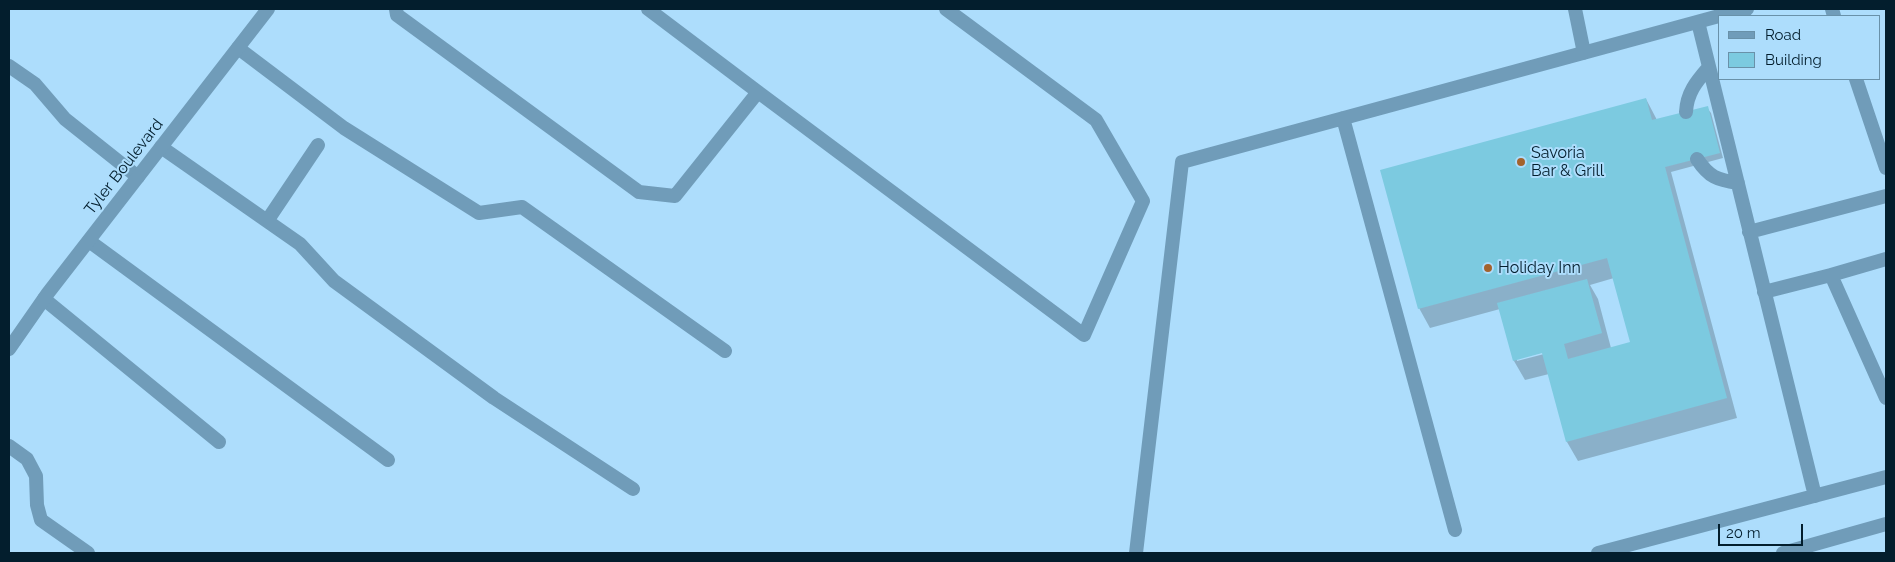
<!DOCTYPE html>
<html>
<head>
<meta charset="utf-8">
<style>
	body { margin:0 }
	#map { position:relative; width:1895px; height:562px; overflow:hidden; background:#adddfc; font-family:Raleway,sans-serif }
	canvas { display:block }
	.frame { position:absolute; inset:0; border:10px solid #031e2d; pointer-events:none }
	.legend { position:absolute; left:1718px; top:15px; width:162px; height:65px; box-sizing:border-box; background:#adddfc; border:1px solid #6991a9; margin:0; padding:6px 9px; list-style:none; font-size:15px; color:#031e2d }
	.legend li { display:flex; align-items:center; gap:10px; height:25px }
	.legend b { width:25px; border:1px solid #6991a9 }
	.scale { position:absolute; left:1718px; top:524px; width:85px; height:22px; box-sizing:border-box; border:2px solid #031e2d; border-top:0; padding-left:6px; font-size:15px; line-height:18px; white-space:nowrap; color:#031e2d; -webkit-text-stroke:4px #adddfc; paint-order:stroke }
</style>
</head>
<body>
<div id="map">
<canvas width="1895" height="562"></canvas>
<div class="frame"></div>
<ul class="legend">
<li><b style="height:6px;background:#709cb9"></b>Road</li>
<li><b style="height:14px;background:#7ccae0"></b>Building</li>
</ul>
<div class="scale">20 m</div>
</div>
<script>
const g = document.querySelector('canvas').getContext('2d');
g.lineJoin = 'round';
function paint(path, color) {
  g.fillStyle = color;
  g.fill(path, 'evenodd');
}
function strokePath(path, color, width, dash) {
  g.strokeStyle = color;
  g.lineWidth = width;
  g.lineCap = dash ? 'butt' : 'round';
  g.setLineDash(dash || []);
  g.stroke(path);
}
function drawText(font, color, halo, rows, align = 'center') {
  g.font = font + ' Raleway,sans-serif';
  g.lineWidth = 4;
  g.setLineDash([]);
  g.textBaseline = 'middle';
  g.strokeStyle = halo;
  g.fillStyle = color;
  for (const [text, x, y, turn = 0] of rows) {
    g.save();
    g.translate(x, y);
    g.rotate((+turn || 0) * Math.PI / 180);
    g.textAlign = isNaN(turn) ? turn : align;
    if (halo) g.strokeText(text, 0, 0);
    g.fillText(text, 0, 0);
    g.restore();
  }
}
const shadow = new Path2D(`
	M 1646,99 L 1657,120 L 1707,108 L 1711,113 L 1723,158 L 1671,172 L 1737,418 L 1578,461 L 1567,442 L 1549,374 L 1525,380 L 1514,361 L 1500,309 L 1430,328 L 1419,308 ZM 1614,278 L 1631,343 L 1611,348 L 1598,299 L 1590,285 ZM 1548,351 L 1548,353 L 1517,361 L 1517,359 Z`);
const building = new Path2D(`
	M 1646,98 L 1652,120 L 1708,106 L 1720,153 L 1665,167 L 1727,398 L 1566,442 L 1542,353 L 1513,361 L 1497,303 L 1587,279 L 1602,333 L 1564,344 L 1568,359 L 1630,342 L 1607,258 L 1418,309 L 1380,170 Z`);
const service = new Path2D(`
	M 396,9 L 397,15 L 639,192 L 675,196 L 758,92 L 648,9
	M 1575,9 L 1584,53
	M 1832,9 L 1834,16
	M 1719,16 L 1747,9
	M 1698,22 L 1815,496
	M 238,48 L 344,128 L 479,213 L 522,207 L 725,351
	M 9,66 L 35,84 L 65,119 L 138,177
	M 1856,79 L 1886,168
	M 758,92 L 1084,335 L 1143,201 L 1096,120 L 946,9
	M 1686,112 C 1687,92 1697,81 1709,67
	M 1343,118 L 1455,530
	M 161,147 L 300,244 L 334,281 L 494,398 L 633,489
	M 1697,159 C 1709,177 1717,180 1738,183
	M 267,221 L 318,145
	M 1749,232 L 1886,196
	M 89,241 L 388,460
	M 1886,259 L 1831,275 L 1886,398
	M 1764,292 L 1831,275
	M 44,299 L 219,442
	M 9,446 L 27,459 L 36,476 L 37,505 L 41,520 L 88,553
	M 1136,553 L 1182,162 L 1719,16
	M 1598,553 L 1886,477
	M 1783,553 L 1886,524`);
const tertiary = new Path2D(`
	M 9,349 L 48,293 L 268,9`);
const markers = [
	[1521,162,5,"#a3632d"],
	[1488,268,5,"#a3632d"]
];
const poiNames = [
	["Savoria",1531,153],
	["Bar & Grill",1531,171],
	["Holiday Inn",1498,268]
];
const streetNames = [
	["Tyler Boulevard",124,167,-52]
];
paint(shadow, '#0003');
paint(building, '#7ccae0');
strokePath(service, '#709cb9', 14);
strokePath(tertiary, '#709cb9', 14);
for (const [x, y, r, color] of markers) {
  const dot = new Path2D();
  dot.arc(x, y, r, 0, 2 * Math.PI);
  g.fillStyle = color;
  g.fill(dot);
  strokePath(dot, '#adddfc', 2);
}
drawText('16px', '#031e2d', '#adddfc', poiNames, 'left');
drawText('16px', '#031e2d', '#adddfc', streetNames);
</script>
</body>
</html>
